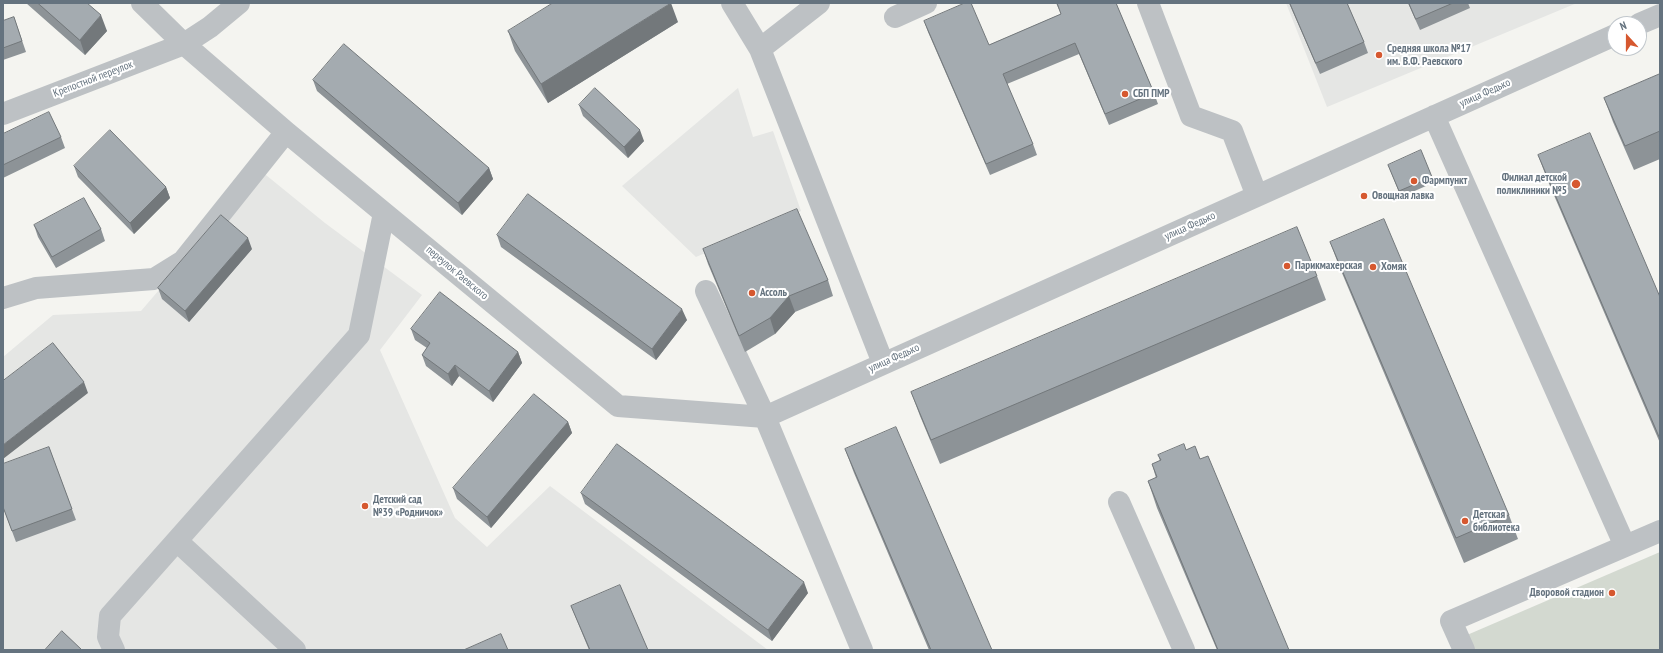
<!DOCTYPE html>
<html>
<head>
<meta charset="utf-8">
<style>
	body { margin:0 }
	#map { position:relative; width:1663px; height:653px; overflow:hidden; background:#f4f4f0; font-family:"PT Sans Narrow",sans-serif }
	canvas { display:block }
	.frame { position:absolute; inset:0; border:4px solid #65737f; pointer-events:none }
	.north { position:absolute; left:1607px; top:16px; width:40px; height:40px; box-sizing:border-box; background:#fff; border:1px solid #c1c7cc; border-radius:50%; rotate:339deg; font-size:11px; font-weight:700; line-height:16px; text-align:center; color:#65737f }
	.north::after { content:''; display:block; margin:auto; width:14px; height:18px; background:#d6582f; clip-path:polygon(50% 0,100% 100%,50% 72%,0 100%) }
</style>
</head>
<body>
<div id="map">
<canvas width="1663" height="653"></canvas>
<div class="frame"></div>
<div class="north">N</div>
</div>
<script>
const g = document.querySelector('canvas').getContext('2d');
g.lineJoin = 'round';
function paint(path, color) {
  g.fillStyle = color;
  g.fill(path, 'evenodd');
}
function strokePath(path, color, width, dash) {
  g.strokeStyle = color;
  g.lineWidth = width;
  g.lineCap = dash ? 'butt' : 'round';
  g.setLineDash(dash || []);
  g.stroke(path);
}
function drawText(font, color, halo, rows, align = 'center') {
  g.font = font + ' "PT Sans Narrow",sans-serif';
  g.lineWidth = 4;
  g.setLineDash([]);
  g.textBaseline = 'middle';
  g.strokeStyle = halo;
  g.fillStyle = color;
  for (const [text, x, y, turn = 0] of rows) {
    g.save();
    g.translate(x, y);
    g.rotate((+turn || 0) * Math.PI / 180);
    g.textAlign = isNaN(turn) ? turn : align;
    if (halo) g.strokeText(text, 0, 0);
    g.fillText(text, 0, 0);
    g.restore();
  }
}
const built = new Path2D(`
	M 1286,3 L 1577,3 L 1327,107 Z
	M 738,88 L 753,137 L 773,131 L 801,211 L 696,257 L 622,186 Z
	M 261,171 L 325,223 L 422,295 L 380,350 L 455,518 L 487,547 L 550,486 L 768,650 L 3,650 L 3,357 L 53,315 L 141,311 Z`);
const green = new Path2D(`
	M 1660,552 L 1660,650 L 1474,650 L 1467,635 Z`);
const minor = new Path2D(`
	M 142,3 L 184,44 L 286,132 L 618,406 L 765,417 L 1615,35
	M 732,3 L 760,49
	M 819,3 L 760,49 L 883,363
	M 1148,3 L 1191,116 L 1232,131 L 1257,196
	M 895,17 L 926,3
	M 1639,24 L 1660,15
	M 3,114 L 184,44 L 210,27 L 239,3
	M 1434,116 L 1625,546
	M 706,291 L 765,417 L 862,650
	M 3,298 L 36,288 L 154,279 L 183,261 L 286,132
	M 1119,502 L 1184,650
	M 177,541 L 295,650
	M 114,650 L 108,637 L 110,616 L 359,335 L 384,213
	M 1464,650 L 1451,621 L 1660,531`);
const wall = new Path2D(`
	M 26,3 L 87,3 L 107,31 L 85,55 Z
	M 1056,3 L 1116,3 L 1154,93 L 1158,104 L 1109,125 L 1079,54 L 1007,84 L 1033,144 L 1037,155 L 990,175 L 928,32 L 924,21 L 989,45 L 1061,14 Z
	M 1289,3 L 1347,3 L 1364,42 L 1368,53 L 1320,74 Z
	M 1408,3 L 1468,3 L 1470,8 L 1420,30 Z
	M 14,17 L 26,52 L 3,60 L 3,21 Z
	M 678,22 L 548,103 L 515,51 L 508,31 Z
	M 1660,74 L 1660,159 L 1634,170 L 1613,122 L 1604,98 Z
	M 313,80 L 489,168 L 493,179 L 462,215 L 317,91 Z
	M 579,105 L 644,141 L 628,158 L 583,116 Z
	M 3,134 L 61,137 L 65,148 L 3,178 Z
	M 1538,155 L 1660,297 L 1660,443 L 1547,179 Z
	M 1388,165 L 1432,177 L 1435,182 L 1401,197 Z
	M 74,166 L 166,187 L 170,198 L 134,234 L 78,177 Z
	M 34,225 L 101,229 L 105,241 L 56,268 L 38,237 Z
	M 497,235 L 687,320 L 656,360 L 501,247 Z
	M 1330,242 L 1509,515 L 1518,539 L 1464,563 L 1339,266 Z
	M 252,249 L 189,322 L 162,299 L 158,288 Z
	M 703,249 L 828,280 L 833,296 L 795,312 L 775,334 L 745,352 L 708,264 Z
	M 1317,276 L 1326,300 L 940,464 L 920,416 L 911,392 Z
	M 411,329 L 518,352 L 522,363 L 493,402 L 459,376 L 452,386 L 426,366 L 422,355 L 427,348 L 415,340 Z
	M 568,422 L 572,433 L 491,528 L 457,499 L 453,488 Z
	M 49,447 L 76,520 L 16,542 L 3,507 Z
	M 845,449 L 992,650 L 929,650 L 854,473 Z
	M 1186,450 L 1289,650 L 1217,650 L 1157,508 L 1148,481 L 1156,478 L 1152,464 L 1160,461 L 1158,455 Z
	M 581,493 L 808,593 L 772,641 L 585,504 Z
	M 571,606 L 648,650 L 589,650 Z`);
const shadedWall = new Path2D(`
	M 671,3 L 678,22 L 548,103 L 541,84 Z
	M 101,15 L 107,31 L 85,55 L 80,40 Z
	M 640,130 L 644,141 L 628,158 L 624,147 Z
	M 489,168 L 493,179 L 462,215 L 458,203 Z
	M 166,187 L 170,198 L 134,234 L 130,223 Z
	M 248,238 L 252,249 L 189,322 L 185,311 Z
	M 789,296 L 795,312 L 775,334 L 770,318 Z
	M 682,309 L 687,320 L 656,360 L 652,349 Z
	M 518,352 L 522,363 L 493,402 L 489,391 Z
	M 455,365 L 459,376 L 452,386 L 448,374 Z
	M 84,382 L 88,393 L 3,459 L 3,445 Z
	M 568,422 L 572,433 L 491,528 L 487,517 Z
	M 804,582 L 808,593 L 772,641 L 768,630 Z`);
const building = new Path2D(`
	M 38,3 L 87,3 L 101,15 L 80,40 Z
	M 553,3 L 671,3 L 541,84 L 508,31 Z
	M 965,3 L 971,3 L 989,45 L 1061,14 L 1057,3 L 1116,3 L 1154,93 L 1105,114 L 1075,43 L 1003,74 L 1033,144 L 986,164 L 924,21 Z
	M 1290,3 L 1347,3 L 1364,42 L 1316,63 Z
	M 1409,3 L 1453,3 L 1416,19 Z
	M 14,17 L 22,41 L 3,48 L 3,21 Z
	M 344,44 L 489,168 L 458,203 L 313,80 Z
	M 1660,74 L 1660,131 L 1625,146 L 1604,98 Z
	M 595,88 L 640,130 L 624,147 L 579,105 Z
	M 49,112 L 61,137 L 3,165 L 3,134 Z
	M 110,130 L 166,187 L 130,223 L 74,166 Z
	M 1590,133 L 1660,297 L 1660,439 L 1538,155 Z
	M 1421,150 L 1432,177 L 1399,191 L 1388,165 Z
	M 528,194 L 682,309 L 652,349 L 497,235 Z
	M 84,198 L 101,229 L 52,257 L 34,225 Z
	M 797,209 L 828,280 L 789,296 L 770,318 L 739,336 L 703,249 Z
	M 221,215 L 248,238 L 185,311 L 158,288 Z
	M 1384,219 L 1509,515 L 1456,538 L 1330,242 Z
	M 1297,227 L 1317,276 L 931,440 L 911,392 Z
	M 440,292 L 518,352 L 489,391 L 455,365 L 448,374 L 422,355 L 430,343 L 411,329 Z
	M 53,343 L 84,382 L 3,445 L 3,381 Z
	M 534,394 L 568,422 L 487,517 L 453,488 Z
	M 896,427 L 992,650 L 931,650 L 845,449 Z
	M 617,444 L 804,582 L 768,630 L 581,493 Z
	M 1184,444 L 1186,450 L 1195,446 L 1200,459 L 1208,456 L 1289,650 L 1218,650 L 1148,481 L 1157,477 L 1152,464 L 1161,460 L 1158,455 Z
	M 49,447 L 72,509 L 12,531 L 3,507 L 3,464 Z
	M 620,585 L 648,650 L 590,650 L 571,606 Z
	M 62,631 L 82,650 L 45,650 Z
	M 501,634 L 508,650 L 464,650 Z`);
const markers = [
	[1379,55,4,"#d6582f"],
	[1125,94,4,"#d6582f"],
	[1414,181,4,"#d6582f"],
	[1576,184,5,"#d6582f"],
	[1364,196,4,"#d6582f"],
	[1287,266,4,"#d6582f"],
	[1373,267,4,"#d6582f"],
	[752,293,4,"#d6582f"],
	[365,506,4,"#d6582f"],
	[1465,521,4,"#d6582f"],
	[1612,593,4,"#d6582f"]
];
const poiNames = [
	["Средняя школа №17",1387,49],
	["им. В.Ф. Раевского",1387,62],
	["СБП ПМР",1133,94],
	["Филиал детской",1567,178,"right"],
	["поликлиники №5",1567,191,"right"],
	["Фармпункт",1422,181],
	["Овощная лавка",1372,196],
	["Парикмахерская",1295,266],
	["Хомяк",1381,267],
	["Ассоль",760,293],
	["Детский сад",373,500],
	["№39 «Родничок»",373,513],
	["Детская",1473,515],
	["библиотека",1473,528],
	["Дворовой стадион",1604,593,"right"]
];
const streetNames = [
	["Крепостной переулок",93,79,-21],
	["улица Федько",1485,93,-24],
	["улица Федько",1190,226,-24],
	["переулок Раевского",457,273,40],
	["улица Федько",894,358,-24]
];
paint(built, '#e5e6e4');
paint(green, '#d3d9d0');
strokePath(minor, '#bdc1c4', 22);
paint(wall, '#8d9397');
paint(shadedWall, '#73787b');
paint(building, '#a4abb0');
strokePath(building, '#73787b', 1);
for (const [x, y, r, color] of markers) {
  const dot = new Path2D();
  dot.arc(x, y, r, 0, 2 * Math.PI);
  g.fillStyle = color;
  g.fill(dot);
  strokePath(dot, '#fff', 1.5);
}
drawText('bold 11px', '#65737f', '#fff', poiNames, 'left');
drawText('11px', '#65737f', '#fff', streetNames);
</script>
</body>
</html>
